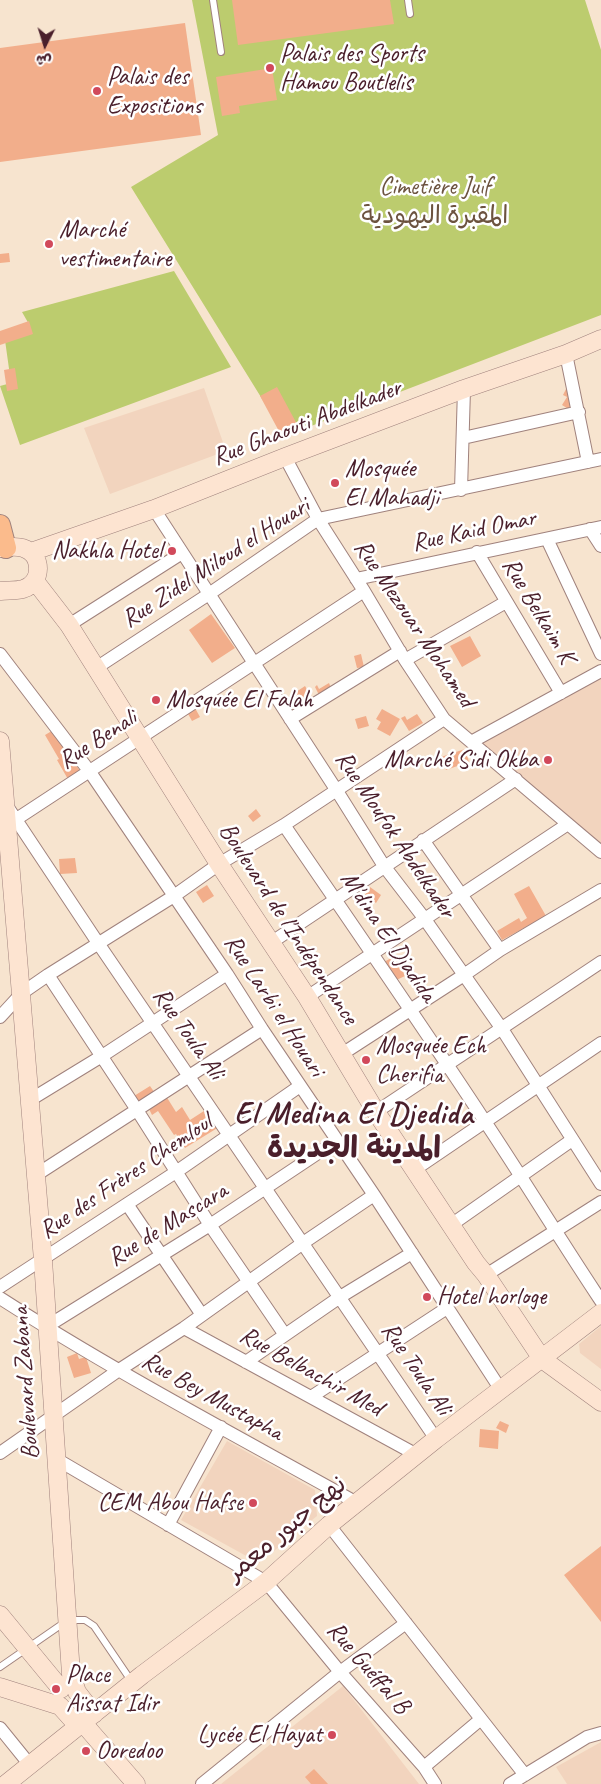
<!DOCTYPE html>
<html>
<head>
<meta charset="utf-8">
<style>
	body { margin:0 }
	#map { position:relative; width:601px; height:1784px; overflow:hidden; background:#f7e4cf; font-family:Caveat,"Playpen Sans Arabic",sans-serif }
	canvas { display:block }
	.north { position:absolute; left:20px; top:20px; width:50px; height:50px; -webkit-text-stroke:4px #fff; paint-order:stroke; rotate:185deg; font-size:14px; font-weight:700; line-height:20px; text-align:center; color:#4a1f2b }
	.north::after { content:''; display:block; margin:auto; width:18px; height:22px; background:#4a1f2b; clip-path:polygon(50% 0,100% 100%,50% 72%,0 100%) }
</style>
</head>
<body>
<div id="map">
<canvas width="601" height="1784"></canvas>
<div class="north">ش</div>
</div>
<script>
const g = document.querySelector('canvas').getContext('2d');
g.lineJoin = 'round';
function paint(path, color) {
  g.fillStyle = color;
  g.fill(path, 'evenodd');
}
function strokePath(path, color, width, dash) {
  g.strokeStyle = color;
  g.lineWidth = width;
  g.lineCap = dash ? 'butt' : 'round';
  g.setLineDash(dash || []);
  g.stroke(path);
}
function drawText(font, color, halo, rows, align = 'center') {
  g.font = font + ' Caveat,"Playpen Sans Arabic",sans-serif';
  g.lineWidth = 5;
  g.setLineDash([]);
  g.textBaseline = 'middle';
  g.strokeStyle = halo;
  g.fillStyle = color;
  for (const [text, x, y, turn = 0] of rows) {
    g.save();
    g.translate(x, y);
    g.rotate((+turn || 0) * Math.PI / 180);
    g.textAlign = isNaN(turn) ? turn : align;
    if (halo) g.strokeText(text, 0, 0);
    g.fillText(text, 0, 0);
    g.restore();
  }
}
const built = new Path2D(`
	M 204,388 L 226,451 L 110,494 L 84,428 Z
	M 601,670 L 601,852 L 473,741 Z
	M 601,1326 L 601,1369 L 580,1353 L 579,1344 Z
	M 227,1441 L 315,1490 L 317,1516 L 259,1563 L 181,1520 Z
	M 343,1686 L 419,1784 L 221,1784 Z
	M 601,1742 L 601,1784 L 567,1784 L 556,1767 Z`);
const green = new Path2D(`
	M 192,0 L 585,0 L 601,50 L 601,315 L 285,436 L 131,187 L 218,135 Z
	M 174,271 L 231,367 L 20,445 L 0,386 L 11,383 L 4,333 L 30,326 L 22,312 Z`);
const building = new Path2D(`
	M 232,0 L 390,0 L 394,24 L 238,45 Z
	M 185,23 L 201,135 L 0,162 L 0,48 Z
	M 272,68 L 277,100 L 239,106 L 240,113 L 222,116 L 216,77 Z
	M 9,253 L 10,262 L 0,263 L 0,254 Z
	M 29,321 L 33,334 L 0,345 L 0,331 Z
	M 15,368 L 18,389 L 7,391 L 4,370 Z
	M 277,387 L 298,426 L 281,435 L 260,396 Z
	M 566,389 L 578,396 L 570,410 L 562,405 L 567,397 L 563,395 Z
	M 211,614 L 235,648 L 212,663 L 189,630 Z
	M 470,636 L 481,656 L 462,667 L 450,646 Z
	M 361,654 L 364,667 L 357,668 L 354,656 Z
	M 329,683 L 331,688 L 319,695 L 315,687 L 317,685 L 319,689 Z
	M 305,686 L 312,698 L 294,709 L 287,698 Z
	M 195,708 L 200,717 L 192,721 L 187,712 Z
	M 382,709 L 400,719 L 390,736 L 377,729 L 381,722 L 376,719 Z
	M 417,714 L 423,723 L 409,731 L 401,718 L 405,716 L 407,720 Z
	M 366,716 L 369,726 L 358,729 L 355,719 Z
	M 55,729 L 81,773 L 69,781 L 57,760 L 59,759 L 45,735 Z
	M 465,749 L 469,762 L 446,770 L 441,757 Z
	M 256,809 L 261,816 L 253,822 L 248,816 Z
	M 75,858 L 77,873 L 60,874 L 59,859 Z
	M 207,885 L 214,896 L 203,903 L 196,892 Z
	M 529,886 L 546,916 L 502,940 L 497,931 L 519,918 L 521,922 L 527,918 L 514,894 Z
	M 370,887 L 381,895 L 376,903 L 365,895 Z
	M 395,956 L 405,976 L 392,982 L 382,963 Z
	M 150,1086 L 157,1096 L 141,1106 L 134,1096 Z
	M 166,1096 L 176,1112 L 182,1107 L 190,1120 L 207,1109 L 219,1127 L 185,1148 L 176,1134 L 174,1135 L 158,1111 L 152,1115 L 148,1107 Z
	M 77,1353 L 79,1359 L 86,1357 L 91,1373 L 74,1378 L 67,1357 Z
	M 500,1421 L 509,1425 L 506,1433 L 496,1428 Z
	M 480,1429 L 499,1431 L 498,1449 L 479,1447 Z
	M 601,1546 L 601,1622 L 564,1575 Z
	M 314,1769 L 328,1784 L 311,1784 L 305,1777 Z`);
const lane = new Path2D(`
	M 213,0 L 221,52
	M 408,0 L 410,14
	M 0,1667 L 68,1620 L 85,1620 L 94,1626 L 132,1682`);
const street = new Path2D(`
	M 566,354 L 588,462
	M 463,438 L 579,412
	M 285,457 L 318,519 L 364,591 L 405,660 L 444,719 L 601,852
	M 461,490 L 464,389
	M 154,509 L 337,791 L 384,866 L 424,918 L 502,1029 L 601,1184
	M 590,529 L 601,546
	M 547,539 L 601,654
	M 477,552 L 561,693
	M 356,579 L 601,527
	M 69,625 L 182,553
	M 0,654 L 90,772 L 227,974 L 262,1029 L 374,1195 L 501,1390
	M 405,660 L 506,602
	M 96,668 L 209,594 L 318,519 L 601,459
	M 290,719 L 400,651
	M 473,741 L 601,671
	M 7,806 L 98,943 L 436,1439
	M 284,825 C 351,923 419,1021 484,1120 C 524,1180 561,1241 601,1301
	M 10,826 L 15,820 L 364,591
	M 423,840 L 500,950
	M 272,942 L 516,779
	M 48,975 L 137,1110 L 210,1225 L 285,1335
	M 307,997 L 568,824
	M 0,1017 L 22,993 L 48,975 L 174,896 L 219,864 L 284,825 L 444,719
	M 342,1054 L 464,975 L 500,950 L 601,890
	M 30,1100 L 102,1056 L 227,974
	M 376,1112 L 601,962
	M 414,1170 L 601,1043
	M 36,1175 L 262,1029
	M 127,1204 L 202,1315
	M 451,1225 L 572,1140
	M 486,1275 L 601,1202
	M 0,1287 L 176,1172 L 300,1086
	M 0,1298 C 115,1372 237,1436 357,1503
	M 46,1327 L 210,1225 L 336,1141
	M 184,1328 L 417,1455
	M 246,1362 L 340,1297 L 412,1253
	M 311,1397 L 447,1308
	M 0,1453 L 119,1370 L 184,1328 L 303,1243 L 374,1195
	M 58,1460 L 266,1582 L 340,1672 L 424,1767 L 435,1784
	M 168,1525 L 221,1427
	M 329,1525 L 525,1775
	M 0,1728 L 30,1765
	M 424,1767 L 481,1719
	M 202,1784 L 340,1672 L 406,1623
	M 510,1784 L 587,1737 L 601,1733`);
const secondary = new Path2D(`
	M 0,548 C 7,547 17,546 23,548 C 43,554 43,583 23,589 C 17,591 7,590 0,591
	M 31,552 L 154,509 L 285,457 L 464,389 L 566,354 L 601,339
	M 35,581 L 69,625 L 96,668 L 219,864 L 307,997 L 376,1112 L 476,1263 L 486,1275 L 542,1359 L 601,1402
	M 0,741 L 43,1260 L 71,1674 L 77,1692 L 94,1714
	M 0,1615 L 61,1689
	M 0,1687 L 60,1706 L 78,1726
	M 83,1723 L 136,1784
	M 6,1784 L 142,1675 L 266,1582 L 329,1525 L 436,1439 L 601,1313`);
const primary = new Path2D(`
	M 0,525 L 6,548`);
const markers = [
	[270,68,5,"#d1495b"],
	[97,91,5,"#d1495b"],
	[49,244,5,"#d1495b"],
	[335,483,5,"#d1495b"],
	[172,551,5,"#d1495b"],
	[156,700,5,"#d1495b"],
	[548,760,5,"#d1495b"],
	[366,1060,5,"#d1495b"],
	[427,1297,5,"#d1495b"],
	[253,1503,5,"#d1495b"],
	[56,1689,5,"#d1495b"],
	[332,1735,5,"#d1495b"],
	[86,1751,5,"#d1495b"]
];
const poiNames = [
	["Palais des Sports",280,54],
	["Hamou Boutlelis",280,83],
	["Palais des",107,77],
	["Expositions",107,106],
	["Marché",59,230],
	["vestimentaire",59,259],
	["Mosquée",345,469],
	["El Mahadji",345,498],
	["Nakhla Hotel",162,551,"right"],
	["Mosquée El Falah",166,700],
	["Marché Sidi Okba",538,760,"right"],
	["Mosquée Ech",376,1046],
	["Cherifia",376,1075],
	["Hotel horloge",437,1297],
	["CEM Abou Hafse",243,1503,"right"],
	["Place",66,1675],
	["Aïssat Idir",66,1704],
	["Lycée El Hayat",322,1735,"right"],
	["Ooredoo",96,1751]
];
const parkNames = [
	["Cimetière Juif",435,187],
	["المقبرة اليهودية",435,216]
];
const streetNames = [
	["Rue Ghaouti Abdelkader",307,423,-21],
	["Rue Kaid Omar",474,531,-12],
	["Rue Zidel Miloud el Houari",216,563,-33],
	["Rue Belkaim K",538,611,59],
	["Rue Mezouar Mohamed",414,624,56],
	["Rue Benali",98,740,-33],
	["Rue Moufok Abdelkader",395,835,56],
	["Boulevard de l'Indépendance",288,924,57],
	["M'dina El Djadida",388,937,56],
	["Rue Larbi el Houari",274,1006,57],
	["Rue Toula Ali",188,1034,55],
	["Rue des Frères Chemloul",126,1177,-34],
	["Rue de Mascara",168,1225,-32],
	["Rue Toula Ali",416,1369,56],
	["Rue Belbachir Med",311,1372,29],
	["Boulevard Zabana",26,1383,-94],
	["Rue Bey Mustapha",212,1397,29],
	["نهج جبور معمر",287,1529,-40],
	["Rue Guéffal B",368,1668,49]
];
const districtNames = [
	["El Medina El Djedida",354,1115],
	["المدينة الجديدة",354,1149]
];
paint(built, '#f2d4be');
paint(green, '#bccc6e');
paint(building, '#f2ae8b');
strokePath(lane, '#a0827d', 8);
strokePath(street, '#a0827d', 14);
strokePath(secondary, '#a0827d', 19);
strokePath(primary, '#a0827d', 22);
strokePath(lane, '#fff', 6);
strokePath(street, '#fff', 12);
strokePath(secondary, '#fde4d1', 18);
strokePath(primary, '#fbbb8c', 20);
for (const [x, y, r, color] of markers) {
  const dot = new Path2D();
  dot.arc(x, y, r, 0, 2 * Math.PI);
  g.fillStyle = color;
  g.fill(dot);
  strokePath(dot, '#fff', 2);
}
drawText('25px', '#4a1f2b', '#fff', poiNames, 'left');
drawText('25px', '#6c533f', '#fff', parkNames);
drawText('25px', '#4a1f2b', '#fff', streetNames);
g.letterSpacing = '1px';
drawText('bold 30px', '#4a1f2b', '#fff', districtNames);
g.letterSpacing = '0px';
</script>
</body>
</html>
